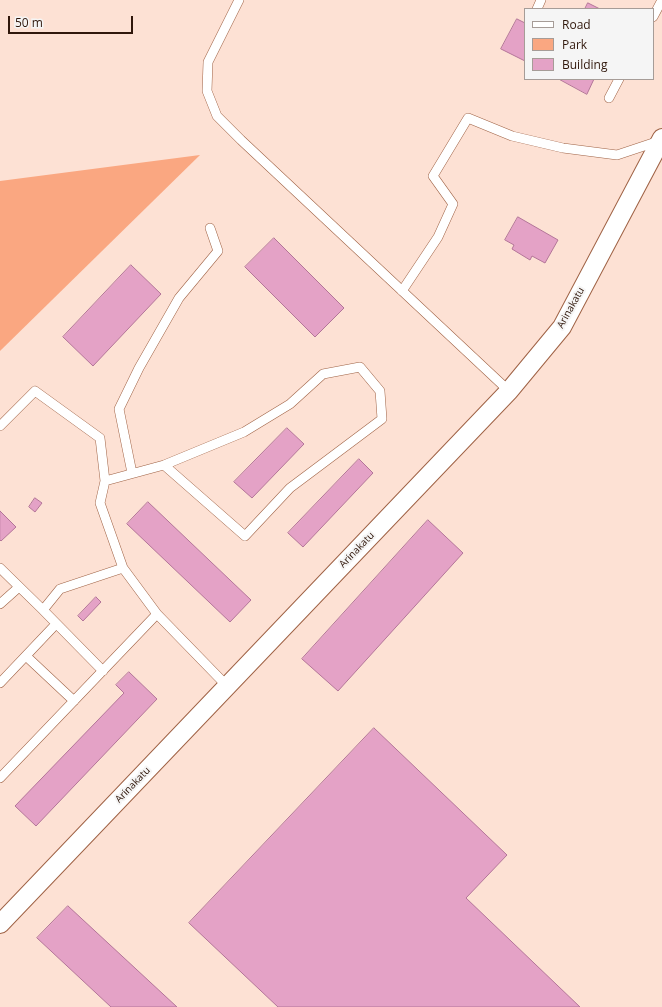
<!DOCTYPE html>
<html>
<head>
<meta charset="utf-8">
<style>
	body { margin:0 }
	#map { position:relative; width:662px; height:1007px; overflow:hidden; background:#fde1d4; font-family:"Open Sans",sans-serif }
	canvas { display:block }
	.legend { position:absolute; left:524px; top:8px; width:130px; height:72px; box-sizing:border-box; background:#f5f5f5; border:1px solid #a69c97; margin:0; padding:5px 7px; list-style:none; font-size:12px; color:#30170b }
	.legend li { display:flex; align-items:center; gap:8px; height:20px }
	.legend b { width:20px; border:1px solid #a69c97 }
	.scale { position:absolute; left:8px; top:16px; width:125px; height:18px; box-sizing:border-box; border:2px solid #30170b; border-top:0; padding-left:5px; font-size:12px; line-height:14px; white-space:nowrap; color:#30170b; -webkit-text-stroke:3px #f5f5f5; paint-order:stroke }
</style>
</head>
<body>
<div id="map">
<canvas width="662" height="1007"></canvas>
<ul class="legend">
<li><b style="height:5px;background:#fff"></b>Road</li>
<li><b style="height:11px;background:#faa781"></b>Park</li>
<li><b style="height:11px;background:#e4a2c6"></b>Building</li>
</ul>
<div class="scale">50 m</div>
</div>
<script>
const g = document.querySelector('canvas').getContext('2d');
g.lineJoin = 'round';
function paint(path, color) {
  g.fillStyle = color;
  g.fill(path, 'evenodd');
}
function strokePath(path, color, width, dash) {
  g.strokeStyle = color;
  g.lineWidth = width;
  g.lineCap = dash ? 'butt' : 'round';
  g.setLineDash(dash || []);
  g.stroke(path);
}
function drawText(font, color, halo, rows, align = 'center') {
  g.font = font + ' "Open Sans",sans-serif';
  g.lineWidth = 4;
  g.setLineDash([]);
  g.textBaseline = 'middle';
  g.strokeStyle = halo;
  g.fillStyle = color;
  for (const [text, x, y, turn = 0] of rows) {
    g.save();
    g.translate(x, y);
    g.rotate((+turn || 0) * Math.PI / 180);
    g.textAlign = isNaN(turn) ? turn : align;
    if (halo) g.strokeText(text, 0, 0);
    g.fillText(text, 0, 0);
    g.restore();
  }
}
const green = new Path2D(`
	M 200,155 L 0,351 L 0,181 Z`);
const building = new Path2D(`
	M 588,3 L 600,9 L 585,9 Z
	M 517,19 L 525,23 L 525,61 L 501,49 Z
	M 559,79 L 594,79 L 587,94 Z
	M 518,217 L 558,240 L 545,263 L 532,256 L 530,260 L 512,249 L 514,245 L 505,240 Z
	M 274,238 L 344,308 L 315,337 L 245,267 Z
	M 131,265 L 161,294 L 93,366 L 63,337 Z
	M 287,428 L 304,444 L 252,498 L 234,482 Z
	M 359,459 L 373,473 L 303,547 L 288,533 Z
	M 35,498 L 42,503 L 35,512 L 29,507 Z
	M 148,502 L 251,600 L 230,622 L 127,524 Z
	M 0,511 L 16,527 L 1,541 L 0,540 Z
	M 428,520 L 463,553 L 338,691 L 302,659 Z
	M 96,597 L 101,602 L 83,621 L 78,616 Z
	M 129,672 L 157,699 L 36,826 L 15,806 L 124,693 L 116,685 Z
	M 374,728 L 507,855 L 466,898 L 580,1007 L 278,1007 L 189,923 Z
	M 68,906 L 177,1007 L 111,1007 L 37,938 Z`);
const service = new Path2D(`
	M 239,0 L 208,62 L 207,91 L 217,116 L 241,140 L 509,391
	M 537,9 L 541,0
	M 653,17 L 662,0
	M 609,98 L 619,79
	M 402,291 L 438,237 L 453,204 L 433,176 L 468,118 L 512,136 L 563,148 L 617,155 L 659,141
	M 0,426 L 35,391 L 100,438 L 105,481
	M 164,465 L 245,536 L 290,488 L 382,419 L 380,391 L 360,367 L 323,374 L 290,404 L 244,432 L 164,465 L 105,481 L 100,503 L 123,568 L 157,614 L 227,686
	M 132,473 L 119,409 L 139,368 L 179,298 L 218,251 L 210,228
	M 0,568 L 43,610
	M 0,604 L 19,587
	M 26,656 L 74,701
	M 103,671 L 43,610 L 60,589 L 123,568
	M 0,683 L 56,624
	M 0,778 L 157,614`);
const minor = new Path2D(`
	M 0,924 L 509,391 L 562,327 L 662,138`);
const streetNames = [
	["Arinakatu",571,308,-61],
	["Arinakatu",357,550,-46],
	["Arinakatu",133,785,-46]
];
paint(green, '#faa781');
paint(building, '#e4a2c6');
strokePath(building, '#b37598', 1);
strokePath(service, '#9f6245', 10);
strokePath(minor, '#9f6245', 20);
strokePath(service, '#fff', 9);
strokePath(minor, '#fff', 18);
drawText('10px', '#30170b', '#f5f5f5', streetNames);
</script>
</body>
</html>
